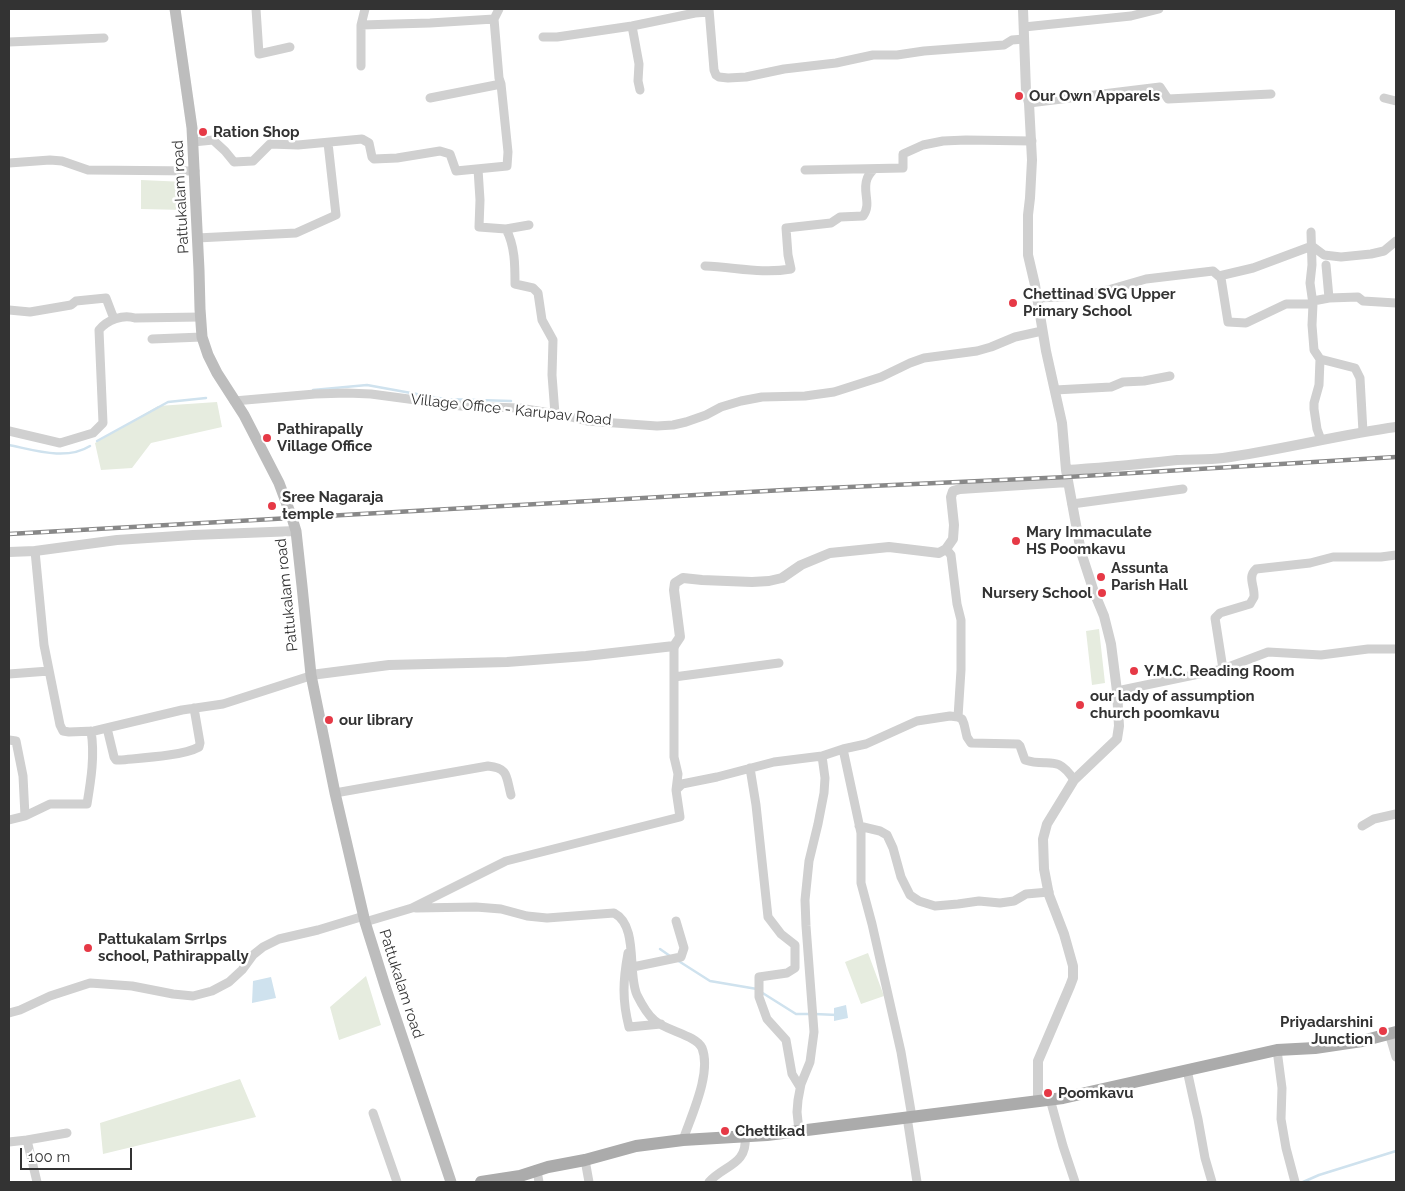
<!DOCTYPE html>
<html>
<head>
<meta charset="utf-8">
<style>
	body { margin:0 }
	#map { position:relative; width:1405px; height:1191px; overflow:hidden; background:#fff; font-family:Raleway,sans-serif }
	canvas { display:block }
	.frame { position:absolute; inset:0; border:10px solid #333; pointer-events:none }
	.scale { position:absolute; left:20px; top:1148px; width:112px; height:22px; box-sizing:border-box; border:2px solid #333; border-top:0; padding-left:6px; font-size:15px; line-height:18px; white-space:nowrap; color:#333; -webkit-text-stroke:4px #fff; paint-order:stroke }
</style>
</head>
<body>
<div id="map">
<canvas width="1405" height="1191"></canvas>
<div class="frame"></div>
<div class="scale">100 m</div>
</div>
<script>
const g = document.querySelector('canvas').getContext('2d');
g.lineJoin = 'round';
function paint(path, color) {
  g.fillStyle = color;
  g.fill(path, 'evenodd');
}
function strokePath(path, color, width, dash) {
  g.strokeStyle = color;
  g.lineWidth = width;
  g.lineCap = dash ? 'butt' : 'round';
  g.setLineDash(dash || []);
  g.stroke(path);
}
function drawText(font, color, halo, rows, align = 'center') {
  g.font = font + ' Raleway,sans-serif';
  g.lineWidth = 5;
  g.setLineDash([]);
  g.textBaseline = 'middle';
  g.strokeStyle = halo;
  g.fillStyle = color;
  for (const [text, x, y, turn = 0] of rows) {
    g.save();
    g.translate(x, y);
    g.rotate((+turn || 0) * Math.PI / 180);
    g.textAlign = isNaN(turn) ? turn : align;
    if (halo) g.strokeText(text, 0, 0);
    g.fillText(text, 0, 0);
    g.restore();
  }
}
const green = new Path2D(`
	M 141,180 L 186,182 L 185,210 L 141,209 Z
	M 217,402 L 222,427 L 151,443 L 132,468 L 101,470 L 95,443 L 158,406 Z
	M 1099,629 L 1105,683 L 1092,685 L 1086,631 Z
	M 868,953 L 884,996 L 861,1004 L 845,962 Z
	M 366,976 L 381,1025 L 339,1040 L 330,1007 Z
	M 240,1079 L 256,1117 L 103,1154 L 100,1123 Z`);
const water = new Path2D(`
	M 271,977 L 276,998 L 252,1003 L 253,981 Z
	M 846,1005 L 848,1018 L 834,1021 L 834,1008 Z`);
const stream = new Path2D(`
	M 313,390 L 367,385 L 444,399 L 511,401
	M 97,441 L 168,402 L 206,398
	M 9,445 C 34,450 66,461 90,446
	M 660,949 L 670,956
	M 677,960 L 710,981 L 757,989
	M 761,992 L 796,1014 L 809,1014
	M 815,1014 L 837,1015
	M 1303,1182 L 1319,1175 L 1396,1151`);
const minor = new Path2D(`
	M 256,9 L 259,54 L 290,47
	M 365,9 L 361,25 L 430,23 L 494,19 L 499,9
	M 709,9 L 714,70 L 716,75 L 719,77 L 728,78 L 746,77 L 784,69 L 836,63 L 873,55 L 897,55 L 924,51 L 1004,45 L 1012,40 L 1024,39
	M 361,25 L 361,66
	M 632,26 L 639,64 L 638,81 L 640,90
	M 1024,27 L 1131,16 L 1159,9
	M 543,37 L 557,37 L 632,26 L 695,13 L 709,12
	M 9,42 L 104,38
	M 430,98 L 501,84
	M 1384,98 L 1396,101
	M 1029,103 L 1160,87 L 1168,99 L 1271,94
	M 193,142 L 213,140 L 225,151 L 234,162 L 253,161 L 270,144 L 298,145 L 362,139 L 369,143 L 372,157 L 374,159 L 397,158 L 440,151 L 450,154 L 456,171 L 507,166 L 508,152 L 501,84 L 499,78 L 494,19
	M 9,163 L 50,160 L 62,161 L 88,170 L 195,171
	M 478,169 L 480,200 L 479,227 L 506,229 C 515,246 515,265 515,284 L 533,288 L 538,293 L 542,320 L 553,340 L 552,375 L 555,414
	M 805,170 L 903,168 L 903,154 L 923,145 L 943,141 L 966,140 L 1032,141
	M 506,229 L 529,225
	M 1311,232 L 1312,265 L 1310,283 L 1313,304 L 1312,325 L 1314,350 L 1320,359 L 1319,385 L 1314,403 L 1314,409 L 1317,429 L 1321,440
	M 197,238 L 296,233 L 336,215 L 328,143
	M 1326,265 L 1329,298
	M 705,266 C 735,267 761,274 791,269 L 788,255 L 786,228 L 831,223 L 840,217 L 863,216 C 872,204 862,192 867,179 C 868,176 871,172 874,169
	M 1219,276 L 1253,268 L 1312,246 L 1324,255 L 1341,257 L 1371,254 L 1384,251 L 1396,241
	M 1037,298 L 1083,296 L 1108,290 L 1146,279 L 1213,271 L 1221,278 L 1228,322 L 1246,323 L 1286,304 L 1313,304
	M 1313,301 L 1329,298 L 1358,297 L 1363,301 L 1396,303
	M 9,310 L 30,312 L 71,305 L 76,301 L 106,298 L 114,319
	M 152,339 L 202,337
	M 1320,359 L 1355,368 L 1360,378 L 1363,432
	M 1055,390 L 1111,387 L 1123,382 L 1144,381 L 1170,376
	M 234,401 L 315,394 L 347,393 L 371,394 L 461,406 L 519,408 L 563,415 L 587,421 L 657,426 L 673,425 L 686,422 L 706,415 L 721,407 L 741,401 L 762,397 L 805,396 L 834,392 L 881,377 L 910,363 L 924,358 L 977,351 L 991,347 L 1015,337 L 1042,331
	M 9,431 L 60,443 L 93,433 L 103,423 L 99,330 C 107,320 123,314 135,318 L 201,317
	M 1072,504 L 1183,489
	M 946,549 L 951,555 L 957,604 L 961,620 L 961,670 L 958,717
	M 35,551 L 44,645 L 60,725 L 63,731 L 69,732 L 94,731 L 182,710 L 223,704 L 307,677 L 311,675
	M 674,646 L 674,757 L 678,774 L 676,790
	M 1223,669 L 1215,618 L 1220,613 L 1250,604 C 1251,602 1253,599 1254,597 C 1255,586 1247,577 1256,569 L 1310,563 L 1333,557 L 1381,557 L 1396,555
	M 9,674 L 49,671
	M 674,677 L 779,663
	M 1117,691 L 1223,669 L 1268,652 L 1321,655 L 1368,649 L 1396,649
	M 107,728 L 114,757 L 116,760 L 120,760 C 140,758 183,756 199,747 L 200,743 L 194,708
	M 9,740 L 16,741 L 23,776 L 25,816 L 50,804 L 87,804 C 91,780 95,755 91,731
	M 843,749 L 861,833 L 861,883 L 872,924 L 901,1052 L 912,1117
	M 750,768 L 756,805 L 768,917 L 781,934 L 795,945 L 795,968 L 787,973 L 759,977 L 759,997 L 767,1019 L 786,1040 L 792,1074 L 800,1087
	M 335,793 L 488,766 C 509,768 506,777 511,795
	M 9,820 L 25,816
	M 859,826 L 880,831 L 887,835 L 893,848 L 901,877 L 910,895 L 919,901 L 935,906 L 958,904 L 979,901 L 1000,903 L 1014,901 L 1026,894 L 1049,892
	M 1362,826 L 1374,819 L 1396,814
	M 416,908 L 476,907 L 501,909 L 527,916 L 547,918 L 614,913 C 639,926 627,973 637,995 C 641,1003 647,1014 654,1020 C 666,1031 696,1035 702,1048 C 712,1073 691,1116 683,1140
	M 365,922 L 412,908 L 506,861 L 680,817 L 676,790 L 682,784 L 717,777 L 774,762 L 822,756 L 843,749 L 866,744 L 917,721 L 950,716 L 958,717 L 962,719 L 964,724 L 967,737 L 971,743 L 1018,744 L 1020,746 L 1025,760 C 1049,768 1056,753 1074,780
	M 628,953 C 623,980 622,1000 629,1027 L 661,1024
	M 628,968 L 681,957 L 684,948 L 676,921
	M 9,1013 L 20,1010 L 50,996 L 90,983 L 132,986 L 173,994 L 193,996 L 212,991 L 229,982 L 242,970 L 253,955 L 263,947 L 279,939 L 318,930 L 364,916
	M 1389,1033 L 1396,1057
	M 1277,1050 L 1282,1088 L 1281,1119 L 1286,1148 L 1295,1182
	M 1187,1070 L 1194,1102 L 1198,1119 L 1205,1158 L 1212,1182
	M 1050,1099 L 1063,1146 L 1075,1182
	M 373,1113 L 397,1182
	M 907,1117 L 917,1182
	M 799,1131 L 797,1112 L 798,1100 L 801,1084 L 810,1062 L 814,1032 L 806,926 L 805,900 L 809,861 L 818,824 L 824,793 L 825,778 L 822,756
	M 27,1140 L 67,1133
	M 9,1142 L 27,1140 L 37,1182
	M 585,1160 L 589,1182
	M 537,1171 L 539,1182
	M 709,1182 C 724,1165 748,1165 745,1136`);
const tertiary = new Path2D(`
	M 1023,9 L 1026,91 L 1029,103 L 1032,160 L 1030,198 L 1028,215 L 1028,255 L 1035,285 L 1046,351 L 1062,423 L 1066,470 L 1081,552 L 1094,592 L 1104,616 L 1111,644 L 1117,691 L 1119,726 L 1117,739 L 1074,780 L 1047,824 L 1043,839 L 1044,869 L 1049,895 L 1064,934 L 1073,966 L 1073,978 L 1070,986 L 1038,1061 L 1038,1101
	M 1066,470 C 1103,468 1140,464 1177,460 C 1192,459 1208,460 1223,458 C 1281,450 1338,435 1396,427
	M 9,552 L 35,551 L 117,540 L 193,535 L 296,531
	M 311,675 L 389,665 L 507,662 L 586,656 L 674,646 L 680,637 L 674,590 L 675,583 L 683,578 L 702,580 L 752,582 L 769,581 L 782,578 L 801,565 L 830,553 L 889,547 L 939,553 L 946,549 L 953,539 L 954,525 L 951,497 L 953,491 L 960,489 L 1068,482`);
const secondary = new Path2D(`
	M 175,9 L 192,128 L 199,270 L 200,309 L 202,337 L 208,355 L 217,373 L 244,415 L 279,483 L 292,518 L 296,531 L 302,586 L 311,675 L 335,793 L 365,922 L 386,989 L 451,1182`);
const primary = new Path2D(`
	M 481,1182 L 520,1176 L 548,1167 L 585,1160 L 636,1146 L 683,1140 L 767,1135 L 1063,1098 L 1277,1050 L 1315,1048 L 1362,1041 L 1396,1032`);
const rail = new Path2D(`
	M 9,534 L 784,490 L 1067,477 L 1396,457`);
const markers = [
	[1019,96,5,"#e63946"],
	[203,132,5,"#e63946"],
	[1013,303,5,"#e63946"],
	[267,438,5,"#e63946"],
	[272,506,5,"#e63946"],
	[1016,541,5,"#e63946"],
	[1101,577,5,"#e63946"],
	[1102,593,5,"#e63946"],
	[1134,671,5,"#e63946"],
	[1080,705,5,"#e63946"],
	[329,720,5,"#e63946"],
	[88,948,5,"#e63946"],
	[1383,1031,5,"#e63946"],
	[1048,1093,5,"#e63946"],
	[725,1131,5,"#e63946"]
];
const poiNames = [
	["Our Own Apparels",1029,96],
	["Ration Shop",213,132],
	["Chettinad SVG Upper",1023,294],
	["Primary School",1023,311],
	["Pathirapally",277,429],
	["Village Office",277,446],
	["Sree Nagaraja",282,497],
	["temple",282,514],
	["Mary Immaculate",1026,532],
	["HS Poomkavu",1026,549],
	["Assunta",1111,568],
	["Parish Hall",1111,585],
	["Nursery School",1092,593,"right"],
	["Y.M.C. Reading Room",1144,671],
	["our lady of assumption",1090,696],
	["church poomkavu",1090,713],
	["our library",339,720],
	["Pattukalam Srrlps",98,939],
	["school, Pathirappally",98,956],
	["Priyadarshini",1373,1022,"right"],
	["Junction",1373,1039,"right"],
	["Poomkavu",1058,1093],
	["Chettikad",735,1131]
];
const streetNames = [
	["Pattukalam road",181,197,-93],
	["Village Office - Karupav Road",511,410,6],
	["Pattukalam road",287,595,-96],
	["Pattukalam road",401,984,72]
];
paint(green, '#e6ecdf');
paint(water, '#cfe2ee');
strokePath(stream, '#cfe2ee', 2.5);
strokePath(minor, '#d0d0d0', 9);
strokePath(tertiary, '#d0d0d0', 10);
strokePath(secondary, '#bdbdbd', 11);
strokePath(primary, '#ababab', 12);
strokePath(rail, '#888', 4.5);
strokePath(rail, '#fff', 2.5, [8]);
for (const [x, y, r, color] of markers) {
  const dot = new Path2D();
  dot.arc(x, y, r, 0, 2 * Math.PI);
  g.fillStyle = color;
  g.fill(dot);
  strokePath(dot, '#fff', 2);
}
drawText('bold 15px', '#333', '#fff', poiNames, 'left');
drawText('15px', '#333', '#fff', streetNames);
</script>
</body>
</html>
